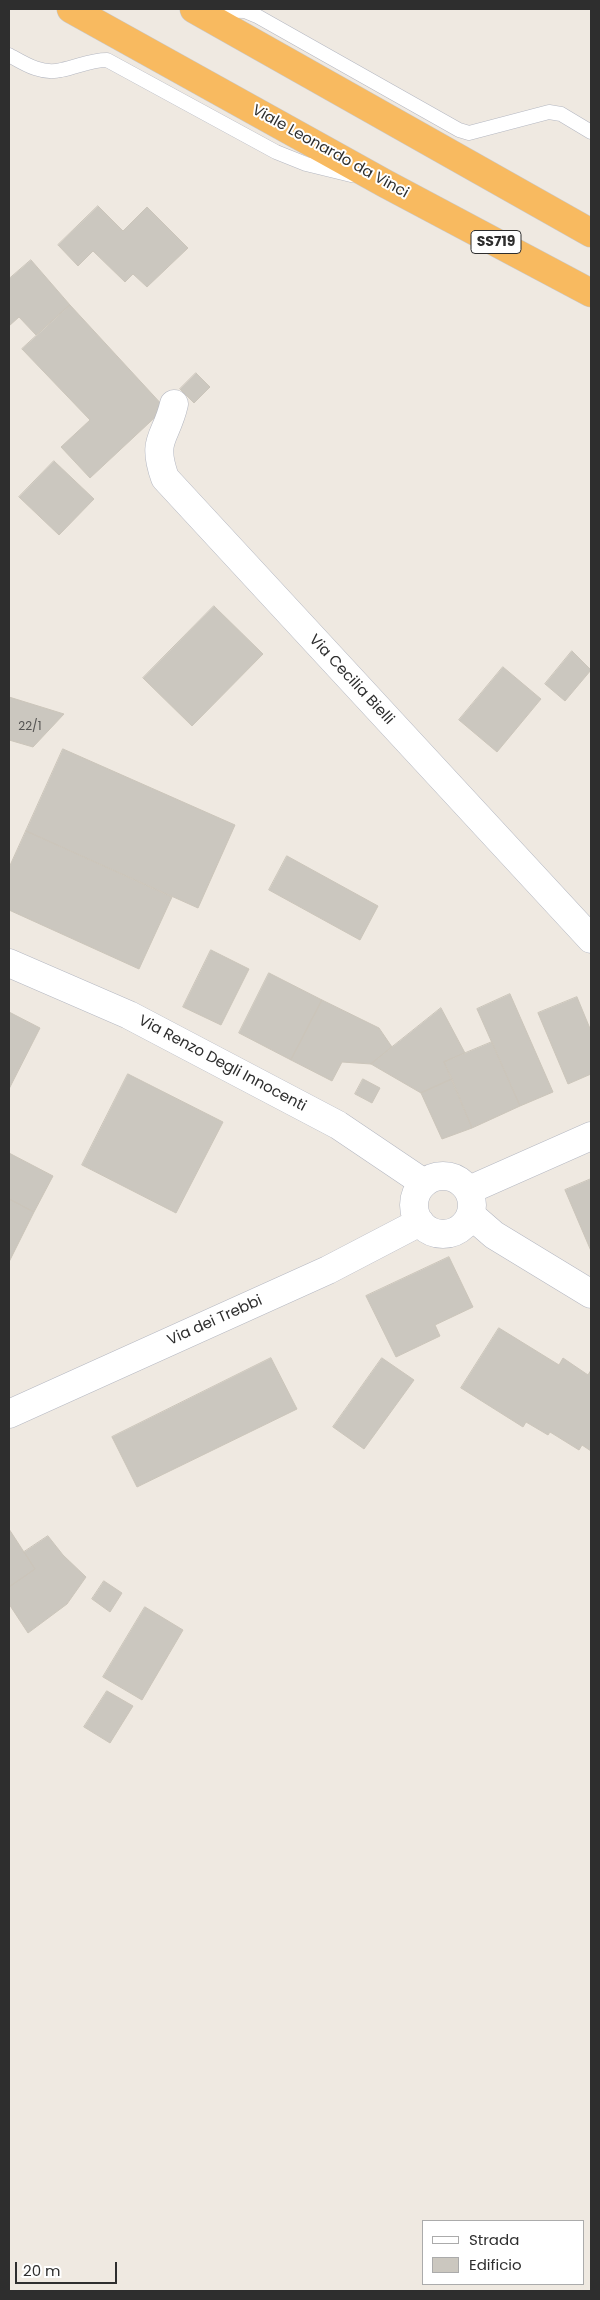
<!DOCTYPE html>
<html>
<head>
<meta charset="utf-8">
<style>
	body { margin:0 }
	#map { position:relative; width:600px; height:2300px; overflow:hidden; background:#efe9e1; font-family:Poppins,sans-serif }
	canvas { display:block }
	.frame { position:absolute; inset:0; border:10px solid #2e2e2e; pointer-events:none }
	.legend { position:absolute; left:422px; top:2220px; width:162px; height:65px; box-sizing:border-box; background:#fff; border:1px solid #ababab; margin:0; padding:6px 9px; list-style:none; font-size:15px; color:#2e2e2e }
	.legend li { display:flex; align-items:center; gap:10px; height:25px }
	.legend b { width:25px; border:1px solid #ababab }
	.scale { position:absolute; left:15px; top:2262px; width:102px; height:22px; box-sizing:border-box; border:2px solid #2e2e2e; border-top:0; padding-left:6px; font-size:15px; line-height:18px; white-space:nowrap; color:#2e2e2e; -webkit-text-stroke:4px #fff; paint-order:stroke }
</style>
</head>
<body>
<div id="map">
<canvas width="600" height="2300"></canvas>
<div class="frame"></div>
<ul class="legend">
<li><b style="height:6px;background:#fff"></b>Strada</li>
<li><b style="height:14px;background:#cbc7bf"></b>Edificio</li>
</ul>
<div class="scale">20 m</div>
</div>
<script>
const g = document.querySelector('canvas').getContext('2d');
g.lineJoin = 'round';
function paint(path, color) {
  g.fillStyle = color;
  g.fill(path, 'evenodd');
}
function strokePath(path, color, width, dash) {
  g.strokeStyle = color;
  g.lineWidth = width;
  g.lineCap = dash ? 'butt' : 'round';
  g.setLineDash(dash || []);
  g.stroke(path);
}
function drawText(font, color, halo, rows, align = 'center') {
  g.font = font + ' Poppins,sans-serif';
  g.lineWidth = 4;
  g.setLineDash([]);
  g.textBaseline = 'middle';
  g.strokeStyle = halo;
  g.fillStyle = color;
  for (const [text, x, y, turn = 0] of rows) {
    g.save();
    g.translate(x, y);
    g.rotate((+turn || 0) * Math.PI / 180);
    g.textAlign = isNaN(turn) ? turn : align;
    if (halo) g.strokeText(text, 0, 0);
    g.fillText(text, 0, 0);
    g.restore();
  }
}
const building = new Path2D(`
	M 98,206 L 123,231 L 147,207 L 188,248 L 147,287 L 133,274 L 125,282 L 93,251 L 78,266 L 58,245 Z
	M 31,260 L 70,305 L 36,335 L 19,317 L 9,326 L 9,279 Z
	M 70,305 L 165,408 L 90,478 L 61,447 L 90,420 L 22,349 Z
	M 196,373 L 210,387 L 194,403 L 180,389 Z
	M 54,461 L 94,499 L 59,535 L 19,497 Z
	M 214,606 L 263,654 L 192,726 L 143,678 Z
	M 572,651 L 591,670 L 565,701 L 545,684 Z
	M 503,667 L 541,699 L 497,752 L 459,720 Z
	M 9,697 L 64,714 L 33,747 L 9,740 Z
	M 63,749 L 235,825 L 198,908 L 26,831 Z
	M 26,831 L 172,897 L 139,969 L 9,910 L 9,868 Z
	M 287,856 L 378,906 L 360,940 L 269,890 Z
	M 211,950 L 249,969 L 221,1025 L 183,1007 Z
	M 269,973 L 322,1000 L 291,1060 L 239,1033 Z
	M 510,994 L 553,1092 L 520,1106 L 477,1009 Z
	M 577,997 L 591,1031 L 591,1074 L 568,1084 L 538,1013 Z
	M 322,1000 L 379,1028 L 392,1047 L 371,1064 L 342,1062 L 332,1081 L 291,1060 Z
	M 441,1008 L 465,1053 L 444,1062 L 452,1079 L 421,1093 L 371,1064 Z
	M 9,1012 L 40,1028 L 9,1089 Z
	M 492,1042 L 520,1106 L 472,1128 L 444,1062 Z
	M 128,1074 L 223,1122 L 176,1213 L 82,1165 Z
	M 363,1079 L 380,1088 L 372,1103 L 355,1094 Z
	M 452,1079 L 472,1128 L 442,1139 L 421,1093 Z
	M 9,1153 L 53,1176 L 34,1212 L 9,1199 Z
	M 591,1179 L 591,1251 L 565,1190 Z
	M 9,1199 L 34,1212 L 9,1262 Z
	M 449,1257 L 473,1307 L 435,1325 L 440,1336 L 396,1357 L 366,1296 Z
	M 499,1328 L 559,1365 L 563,1358 L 588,1375 L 591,1370 L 591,1451 L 582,1445 L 579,1450 L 550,1432 L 548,1435 L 526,1422 L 523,1427 L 461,1388 Z
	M 271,1358 L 297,1409 L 137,1487 L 112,1437 Z
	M 382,1358 L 414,1380 L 364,1449 L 333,1427 Z
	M 9,1529 L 35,1569 L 9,1587 Z
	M 48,1536 L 63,1555 L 86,1577 L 67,1604 L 28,1633 L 9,1604 L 9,1587 L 35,1569 L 24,1552 Z
	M 104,1581 L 122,1593 L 110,1612 L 92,1599 Z
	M 145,1607 L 183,1630 L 142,1700 L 103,1677 Z
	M 107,1691 L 133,1706 L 110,1743 L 84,1727 Z`);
const service = new Path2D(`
	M 206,10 L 245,11 L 257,16 L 459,130 L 469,133 L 549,112 L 561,114 L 591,132
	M 9,55 C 25,64 42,75 61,70 C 77,67 90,60 107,60 L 276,152 L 306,164 L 351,175`);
const minor = new Path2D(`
	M 174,404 C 166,439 151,438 165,478 L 591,939
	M 9,963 L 129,1015 L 338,1125 L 424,1183
	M 471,1215 L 494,1235 L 591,1294`);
const tertiary = new Path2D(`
	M414 1205a29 29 0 1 1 58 0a29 29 0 1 1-58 0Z
	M 469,1190 L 591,1136
	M 9,1414 L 328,1270 L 420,1222`);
const trunk = new Path2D(`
	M 71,9 L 386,184 L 591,293
	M 194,9 L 591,233`);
const numberNames = [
	["22/1",30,727]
];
const shields = [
	[496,242,50]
];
const shieldNames = [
	["SS719",496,242]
];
const streetNames = [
	["Viale Leonardo da Vinci",330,152,29],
	["Via Cecilia Bielli",351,680,47],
	["Via Renzo Degli Innocenti",222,1064,28],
	["Via dei Trebbi",215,1321,-24]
];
paint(building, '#cbc7bf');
strokePath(building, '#cbc5ba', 1);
strokePath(service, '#b4b7c1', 15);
strokePath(minor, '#b4b7c1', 29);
strokePath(tertiary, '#b4b7c1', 29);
strokePath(trunk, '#c9c9c9', 29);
strokePath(service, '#fff', 14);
strokePath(minor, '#fff', 28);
strokePath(tertiary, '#fff', 28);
strokePath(trunk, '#f8ba60', 28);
drawText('12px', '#555452', null, numberNames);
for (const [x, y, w] of shields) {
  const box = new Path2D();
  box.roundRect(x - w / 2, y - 11.5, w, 23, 4);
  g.fillStyle = '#fff';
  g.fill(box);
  strokePath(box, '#2e2e2e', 1);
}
drawText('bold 14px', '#2e2e2e', null, shieldNames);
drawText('15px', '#2e2e2e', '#fff', streetNames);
</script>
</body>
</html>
